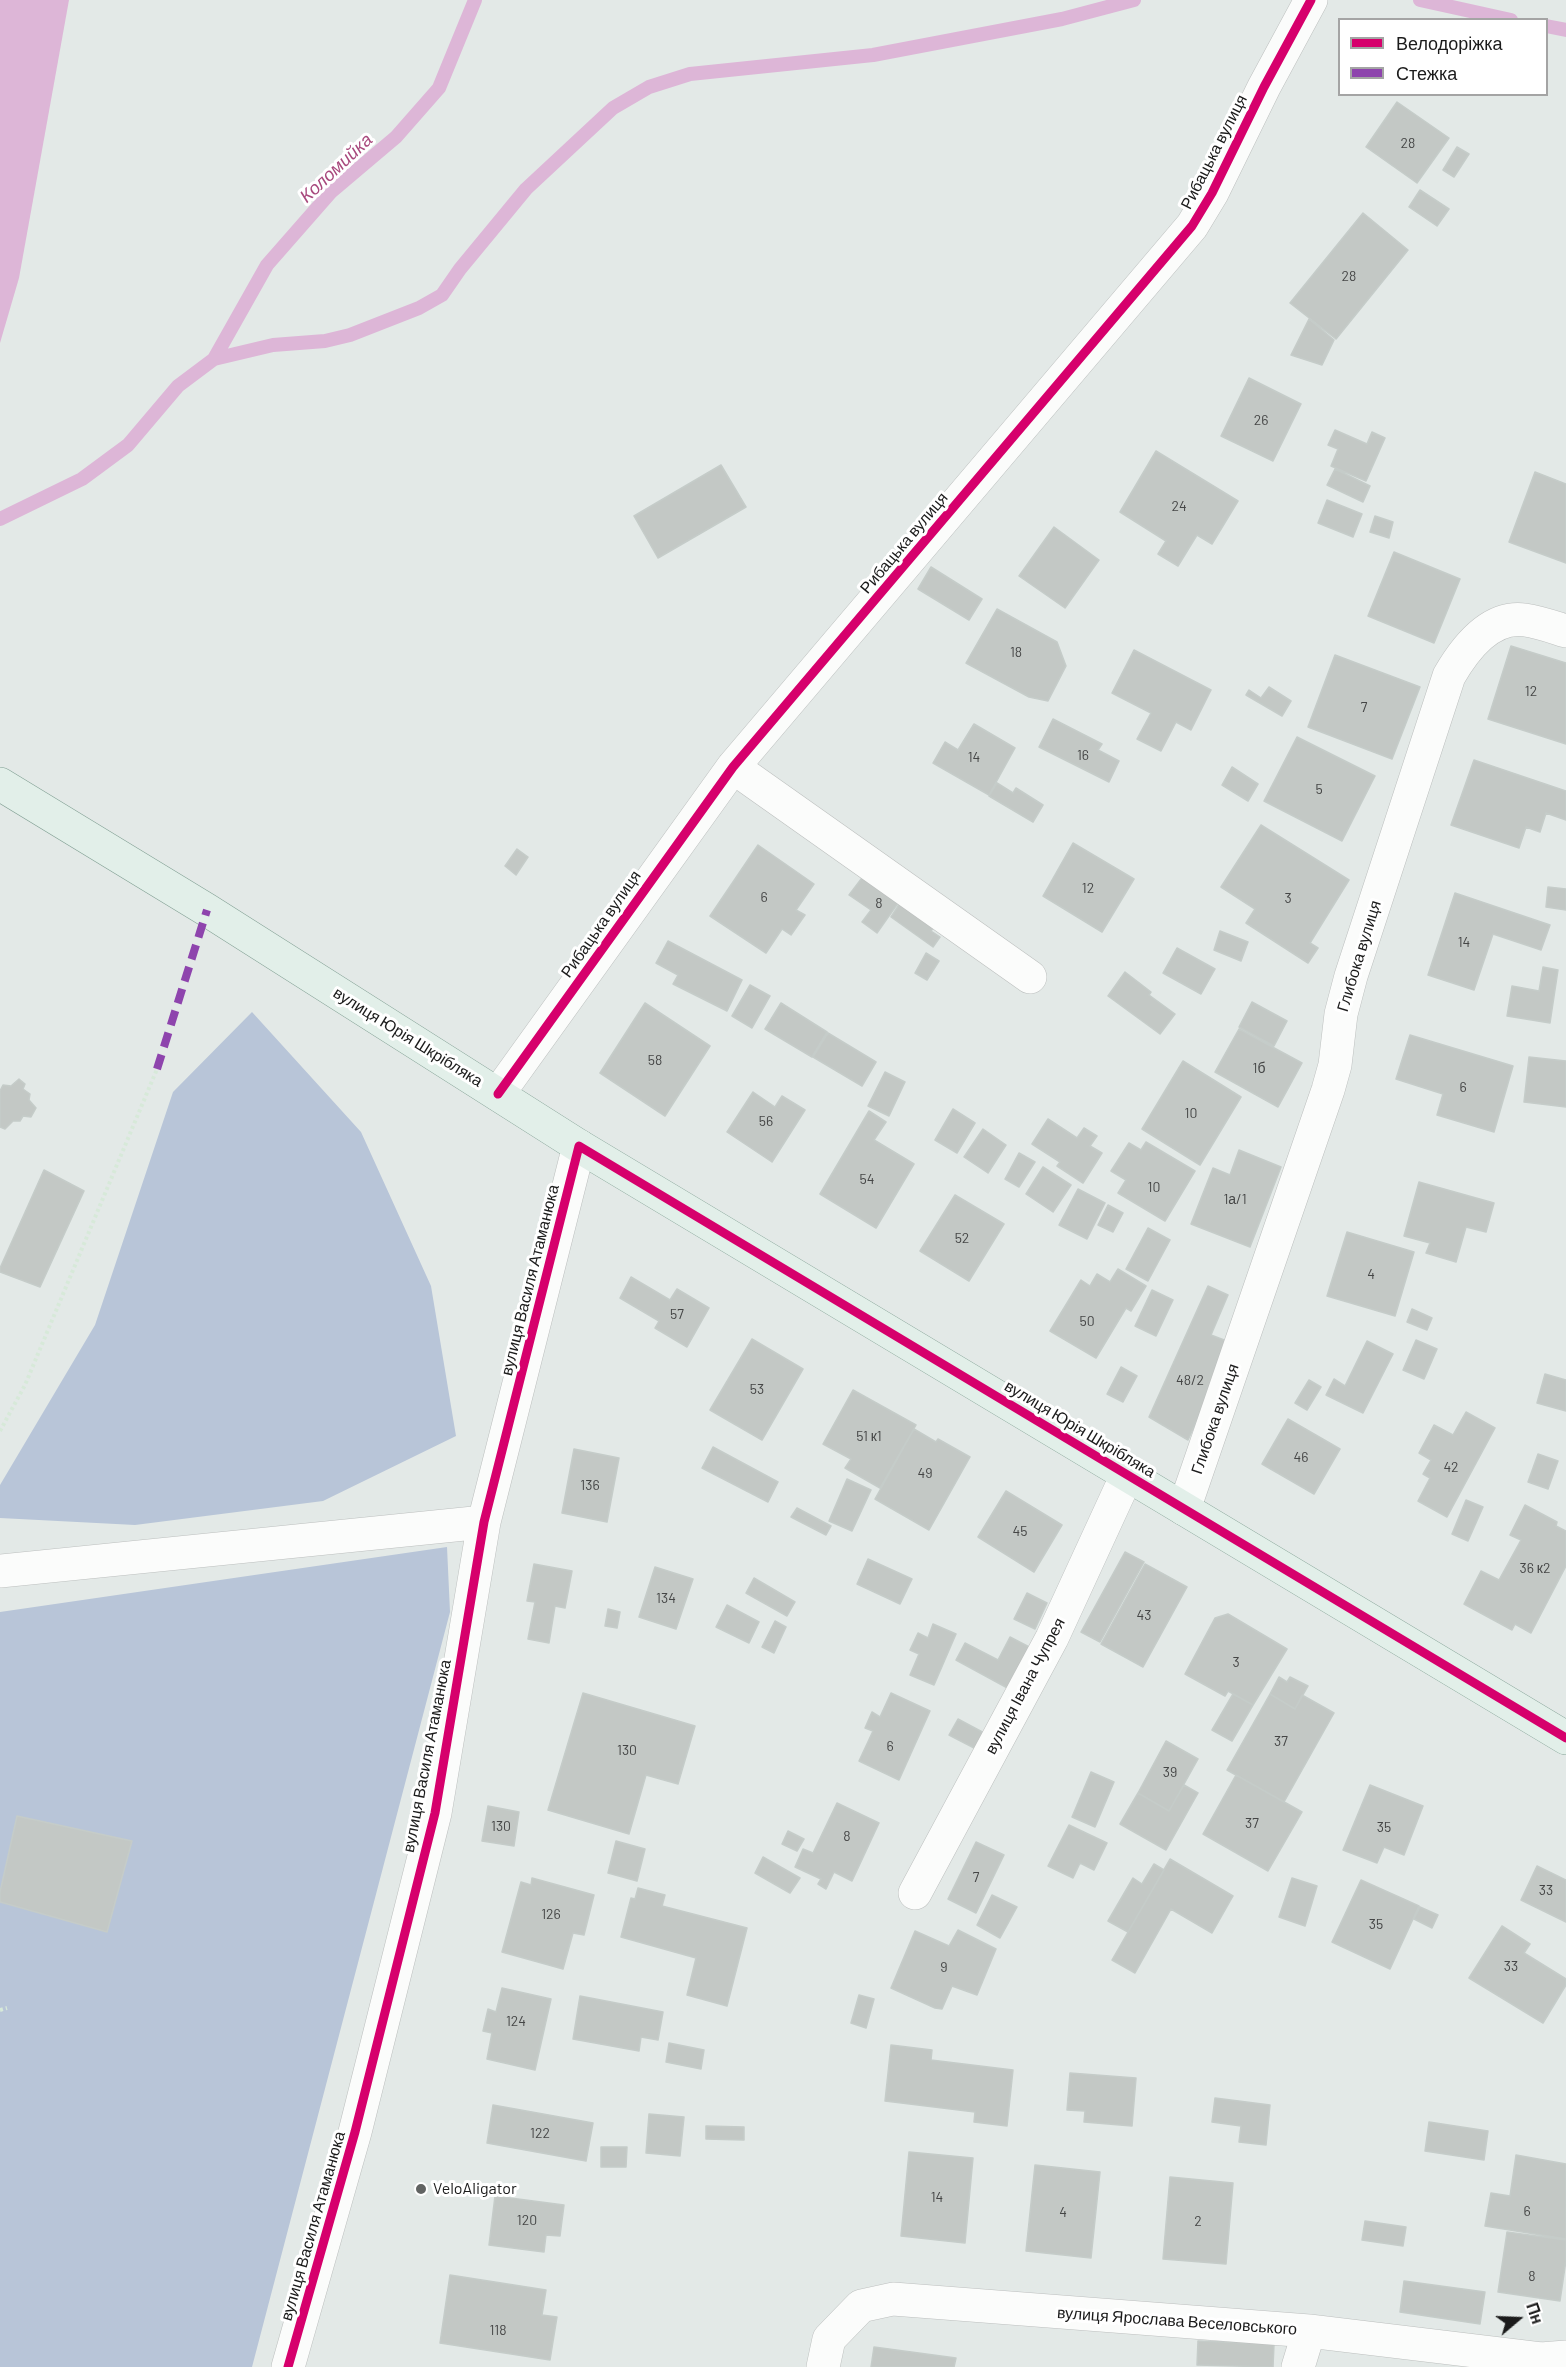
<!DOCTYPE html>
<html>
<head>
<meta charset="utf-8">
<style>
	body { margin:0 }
	#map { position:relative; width:1566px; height:2367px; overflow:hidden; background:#e3e9e7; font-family:Barlow,sans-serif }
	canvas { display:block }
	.legend { position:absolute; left:1338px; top:18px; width:210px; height:78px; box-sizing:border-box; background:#fff; border:2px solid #a4a4a4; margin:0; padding:8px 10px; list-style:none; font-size:18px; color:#1b1b1b }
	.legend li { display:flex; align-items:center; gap:12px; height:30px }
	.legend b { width:30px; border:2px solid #a4a4a4 }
	.north { position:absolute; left:1488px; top:2289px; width:60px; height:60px; -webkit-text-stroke:4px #fff; paint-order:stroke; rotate:71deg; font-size:16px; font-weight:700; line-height:24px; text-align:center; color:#1b1b1b }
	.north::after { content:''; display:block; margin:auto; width:21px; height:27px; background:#1b1b1b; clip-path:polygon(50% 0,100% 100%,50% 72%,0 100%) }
</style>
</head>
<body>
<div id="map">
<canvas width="1566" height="2367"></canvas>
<ul class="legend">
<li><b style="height:8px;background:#d6006c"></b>Велодоріжка</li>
<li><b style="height:8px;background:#8e44ad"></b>Стежка</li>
</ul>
<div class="north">Пн</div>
</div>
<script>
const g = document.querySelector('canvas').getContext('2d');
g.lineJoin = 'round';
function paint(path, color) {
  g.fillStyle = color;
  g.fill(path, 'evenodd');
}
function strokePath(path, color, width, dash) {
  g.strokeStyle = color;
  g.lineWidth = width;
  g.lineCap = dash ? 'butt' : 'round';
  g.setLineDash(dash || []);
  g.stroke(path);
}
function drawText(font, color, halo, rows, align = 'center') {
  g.font = font + ' Barlow,sans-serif';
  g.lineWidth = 6;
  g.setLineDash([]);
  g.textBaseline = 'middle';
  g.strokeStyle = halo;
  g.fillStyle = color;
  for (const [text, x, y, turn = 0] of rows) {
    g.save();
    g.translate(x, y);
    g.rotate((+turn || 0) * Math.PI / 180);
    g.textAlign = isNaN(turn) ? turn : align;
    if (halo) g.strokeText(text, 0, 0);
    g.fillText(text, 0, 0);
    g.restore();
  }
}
const forest = new Path2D(`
	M 252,1012 L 361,1132 L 431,1286 L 456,1436 L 323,1501 L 135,1525 L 0,1518 L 0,1485 L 95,1325 L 173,1092 Z
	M 447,1547 L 450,1612 L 252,2367 L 0,2367 L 0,1612 Z`);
const water = new Path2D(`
	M 0,0 L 69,0 L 19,278 L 0,343 Z`);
const stream = new Path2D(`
	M 1420,0 L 1511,20
	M 1546,26 L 1566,30
	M 214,359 L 267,265 L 331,192 L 396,137 L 439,88 L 475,0
	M 0,519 L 82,479 L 128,445 L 178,386 L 214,359 L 273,345 L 325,341 L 350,335 L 419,308 L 442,295 L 460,269 L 526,189 L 613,108 L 649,87 L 690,74 L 873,55 L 1062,19 L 1134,0`);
const building = new Path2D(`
	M 1397,102 L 1449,138 L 1417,183 L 1366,147 Z
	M 1457,147 L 1469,154 L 1454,177 L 1443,170 Z
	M 1420,190 L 1449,209 L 1437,226 L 1409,207 Z
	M 1363,213 L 1408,250 L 1336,339 L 1290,303 Z
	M 1309,319 L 1334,340 L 1322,365 L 1291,355 Z
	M 1249,378 L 1301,404 L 1273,461 L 1221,436 Z
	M 1335,430 L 1367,444 L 1372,432 L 1385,438 L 1366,481 L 1331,466 L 1338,449 L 1328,445 Z
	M 1156,451 L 1238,501 L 1212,544 L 1197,535 L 1178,566 L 1158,554 L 1166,541 L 1120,512 Z
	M 721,465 L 746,507 L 658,558 L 634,516 Z
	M 1335,469 L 1370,486 L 1363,502 L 1327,485 Z
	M 1535,472 L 1566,484 L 1566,563 L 1509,542 Z
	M 1327,500 L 1362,514 L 1353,537 L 1318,523 Z
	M 1375,516 L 1393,522 L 1389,538 L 1370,532 Z
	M 1054,527 L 1099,560 L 1065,608 L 1019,576 Z
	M 1394,552 L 1460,579 L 1434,643 L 1368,616 Z
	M 931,567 L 982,599 L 969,620 L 918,589 Z
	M 997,609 L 1057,642 L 1066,666 L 1048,701 L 1029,697 L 966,663 Z
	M 1511,646 L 1566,663 L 1566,744 L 1488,719 Z
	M 1134,650 L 1211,690 L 1191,730 L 1176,722 L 1161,751 L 1137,739 L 1151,713 L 1112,693 Z
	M 1335,655 L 1420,687 L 1392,759 L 1308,727 Z
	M 1269,687 L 1291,701 L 1282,716 L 1246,695 L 1249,690 L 1261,698 Z
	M 1053,719 L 1102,744 L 1098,750 L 1119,761 L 1109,782 L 1039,747 Z
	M 974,724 L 1015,748 L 989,795 L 933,763 L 945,742 L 958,750 Z
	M 1297,737 L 1375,776 L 1342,841 L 1264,801 Z
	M 1474,760 L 1566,791 L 1566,820 L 1546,813 L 1540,832 L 1526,827 L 1519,848 L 1451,825 Z
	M 1232,767 L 1258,784 L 1248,801 L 1222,785 Z
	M 997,783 L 1013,793 L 1016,788 L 1043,805 L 1033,822 L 989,796 Z
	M 1261,825 L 1349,880 L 1310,943 L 1318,948 L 1308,963 L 1246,923 L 1255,909 L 1221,887 Z
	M 1073,843 L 1134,879 L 1102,932 L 1043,896 Z
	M 758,845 L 814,884 L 796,910 L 805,915 L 791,935 L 782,929 L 766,953 L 710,916 Z
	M 517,849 L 528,857 L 516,875 L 505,866 Z
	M 868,870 L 903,896 L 877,933 L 862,922 L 871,910 L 849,895 Z
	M 1548,887 L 1566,889 L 1566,910 L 1546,907 Z
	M 1455,893 L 1550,925 L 1541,950 L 1493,934 L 1474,990 L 1428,975 Z
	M 904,897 L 938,921 L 931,931 L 940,937 L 933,947 L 891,917 Z
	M 1220,931 L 1248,942 L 1241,961 L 1214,950 Z
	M 668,941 L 742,980 L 727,1011 L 673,984 L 678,975 L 656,963 Z
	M 1177,948 L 1215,969 L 1201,994 L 1163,973 Z
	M 926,953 L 939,961 L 927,980 L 915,973 Z
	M 1543,967 L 1558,970 L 1550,1023 L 1507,1016 L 1512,986 L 1539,991 Z
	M 1125,972 L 1151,992 L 1149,995 L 1175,1014 L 1160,1034 L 1108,996 Z
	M 750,985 L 770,996 L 752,1028 L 732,1016 Z
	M 1252,1002 L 1287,1021 L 1274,1046 L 1239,1027 Z
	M 645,1003 L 710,1046 L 665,1116 L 600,1073 Z
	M 781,1003 L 827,1032 L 812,1057 L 765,1029 Z
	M 1239,1029 L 1302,1063 L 1278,1107 L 1215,1072 Z
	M 828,1033 L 876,1062 L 862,1086 L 813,1057 Z
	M 1410,1035 L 1513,1066 L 1494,1132 L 1437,1115 L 1443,1094 L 1396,1079 Z
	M 1529,1057 L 1566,1061 L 1566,1107 L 1524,1102 Z
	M 1183,1061 L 1241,1097 L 1200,1165 L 1142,1129 Z
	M 885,1072 L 905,1082 L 889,1116 L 868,1106 Z
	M 19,1079 L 25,1084 L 23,1089 L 30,1094 L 29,1100 L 36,1108 L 31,1117 L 23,1116 L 20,1121 L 13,1121 L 5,1129 L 0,1127 L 0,1091 L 3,1085 L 11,1086 Z
	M 753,1092 L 775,1107 L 782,1096 L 805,1110 L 772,1162 L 727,1132 Z
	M 953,1109 L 975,1123 L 957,1153 L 935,1140 Z
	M 869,1111 L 886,1122 L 874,1140 L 914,1164 L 876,1228 L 820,1194 Z
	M 1048,1119 L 1077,1138 L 1084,1128 L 1097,1136 L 1090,1146 L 1102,1153 L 1083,1183 L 1057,1166 L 1060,1162 L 1032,1144 Z
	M 983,1129 L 1006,1145 L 988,1173 L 964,1157 Z
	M 1146,1142 L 1195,1171 L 1165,1221 L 1118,1193 L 1126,1180 L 1111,1171 L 1129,1143 L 1141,1150 Z
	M 1239,1150 L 1281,1167 L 1250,1247 L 1191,1224 L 1213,1168 L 1230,1175 Z
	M 1019,1153 L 1035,1162 L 1019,1187 L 1005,1179 Z
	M 1043,1167 L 1071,1185 L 1053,1212 L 1026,1194 Z
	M 44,1170 L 84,1191 L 40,1287 L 0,1272 L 0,1268 Z
	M 1419,1182 L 1494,1203 L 1486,1232 L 1466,1227 L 1456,1262 L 1426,1253 L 1430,1243 L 1404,1236 Z
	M 1078,1189 L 1105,1203 L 1087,1239 L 1059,1225 Z
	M 955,1195 L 1004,1224 L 969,1281 L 920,1251 Z
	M 1108,1205 L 1123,1213 L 1113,1232 L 1098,1225 Z
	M 1148,1228 L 1170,1240 L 1148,1281 L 1126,1269 Z
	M 1347,1232 L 1414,1252 L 1395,1316 L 1327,1296 Z
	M 1118,1269 L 1146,1286 L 1131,1311 L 1126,1308 L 1096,1358 L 1050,1331 L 1081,1280 L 1090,1286 L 1097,1274 L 1110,1282 Z
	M 631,1277 L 670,1300 L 677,1289 L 709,1308 L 687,1347 L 655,1328 L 659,1321 L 620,1298 Z
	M 1208,1286 L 1228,1295 L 1211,1335 L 1232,1343 L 1188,1440 L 1149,1417 Z
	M 1152,1290 L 1173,1300 L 1156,1336 L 1135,1326 Z
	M 1412,1309 L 1432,1318 L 1427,1330 L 1407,1322 Z
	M 752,1339 L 803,1369 L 762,1440 L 710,1410 Z
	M 1416,1340 L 1437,1349 L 1424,1379 L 1403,1370 Z
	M 1367,1341 L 1393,1354 L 1363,1413 L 1326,1395 L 1334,1379 L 1345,1386 Z
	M 1121,1367 L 1137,1376 L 1123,1402 L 1107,1394 Z
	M 1545,1374 L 1566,1380 L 1566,1411 L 1537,1403 Z
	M 1309,1380 L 1321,1387 L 1307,1410 L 1295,1403 Z
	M 853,1390 L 916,1425 L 880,1488 L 845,1468 L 851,1459 L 823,1444 Z
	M 1466,1412 L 1495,1428 L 1447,1517 L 1418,1501 L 1430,1478 L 1423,1474 L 1431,1460 L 1419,1453 L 1434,1425 L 1453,1435 Z
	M 1288,1419 L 1340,1449 L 1314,1494 L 1262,1464 Z
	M 914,1429 L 936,1442 L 938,1439 L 970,1457 L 929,1530 L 875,1499 Z
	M 713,1447 L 778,1482 L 768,1502 L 702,1468 Z
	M 574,1449 L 619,1458 L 607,1522 L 562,1513 Z
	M 1538,1454 L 1558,1461 L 1548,1489 L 1528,1482 Z
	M 847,1479 L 871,1490 L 852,1531 L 829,1521 Z
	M 1006,1491 L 1062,1525 L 1034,1572 L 978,1537 Z
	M 1466,1500 L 1483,1507 L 1468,1541 L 1452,1534 Z
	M 1525,1505 L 1557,1522 L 1556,1526 L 1566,1531 L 1566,1566 L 1531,1633 L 1515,1624 L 1512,1630 L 1464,1604 L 1481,1571 L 1499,1580 L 1521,1540 L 1510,1535 Z
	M 797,1508 L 831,1526 L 826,1535 L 791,1517 Z
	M 1125,1552 L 1144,1562 L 1100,1642 L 1081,1632 Z
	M 868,1559 L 912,1579 L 900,1604 L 857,1584 Z
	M 534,1564 L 572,1571 L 565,1608 L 555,1606 L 549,1643 L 528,1639 L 535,1602 L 527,1601 Z
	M 1145,1564 L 1187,1587 L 1143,1667 L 1101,1644 Z
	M 655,1567 L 693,1579 L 676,1629 L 639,1617 Z
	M 754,1578 L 795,1602 L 787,1616 L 746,1593 Z
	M 1027,1593 L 1047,1603 L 1035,1629 L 1014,1619 Z
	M 727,1605 L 759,1622 L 749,1643 L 716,1627 Z
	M 608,1609 L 620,1612 L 617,1628 L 605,1626 Z
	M 1228,1614 L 1287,1649 L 1253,1705 L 1228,1691 L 1225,1696 L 1185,1674 L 1215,1618 Z
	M 775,1621 L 786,1627 L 774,1653 L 762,1647 Z
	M 933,1624 L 956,1634 L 934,1685 L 910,1675 L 919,1654 L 910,1650 L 918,1633 L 928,1638 Z
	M 1010,1637 L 1035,1650 L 1013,1691 L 956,1660 L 965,1643 L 998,1660 Z
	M 1279,1677 L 1287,1682 L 1290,1677 L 1308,1686 L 1295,1709 L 1270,1694 Z
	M 583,1693 L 695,1726 L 678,1784 L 646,1775 L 629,1834 L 548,1810 Z
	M 891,1693 L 930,1711 L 899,1780 L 859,1761 L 873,1731 L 865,1728 L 872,1712 L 880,1717 Z
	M 1233,1694 L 1253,1705 L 1232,1741 L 1212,1730 Z
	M 1270,1694 L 1295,1709 L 1302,1695 L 1334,1713 L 1284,1802 L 1227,1770 Z
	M 958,1719 L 986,1734 L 978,1750 L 949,1735 Z
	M 1166,1741 L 1198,1759 L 1169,1811 L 1138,1793 Z
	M 1091,1772 L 1114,1782 L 1095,1827 L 1072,1817 Z
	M 1236,1775 L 1302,1812 L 1268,1871 L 1203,1834 Z
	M 1184,1785 L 1198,1793 L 1166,1850 L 1120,1824 L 1138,1793 L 1169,1811 Z
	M 1370,1785 L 1423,1806 L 1404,1855 L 1384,1847 L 1377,1863 L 1343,1850 Z
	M 837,1803 L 879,1823 L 852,1881 L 834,1872 L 826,1889 L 818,1884 L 821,1879 L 795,1867 L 803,1849 L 813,1853 Z
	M 488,1806 L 519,1812 L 514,1846 L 482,1841 Z
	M 17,1816 L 132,1841 L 107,1932 L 0,1902 L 0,1892 Z
	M 1069,1825 L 1107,1843 L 1094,1870 L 1080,1863 L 1073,1878 L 1048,1866 Z
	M 788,1831 L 804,1839 L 797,1851 L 782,1844 Z
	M 616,1841 L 645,1849 L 637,1881 L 608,1873 Z
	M 976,1842 L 1004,1855 L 976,1913 L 948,1899 Z
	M 763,1857 L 800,1878 L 790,1893 L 755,1873 Z
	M 1170,1859 L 1233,1896 L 1212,1933 L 1171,1909 L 1135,1973 L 1112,1960 Z
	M 1154,1864 L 1164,1870 L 1128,1932 L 1108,1921 L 1133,1878 L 1142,1884 Z
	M 1537,1866 L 1566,1880 L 1566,1922 L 1521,1900 Z
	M 532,1878 L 594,1895 L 584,1935 L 573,1933 L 563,1969 L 502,1952 L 521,1882 L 531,1885 Z
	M 1292,1878 L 1317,1886 L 1305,1926 L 1279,1917 Z
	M 1361,1880 L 1419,1906 L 1390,1969 L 1332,1942 Z
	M 638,1888 L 665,1895 L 662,1906 L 747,1928 L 727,2006 L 687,1995 L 696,1958 L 621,1937 L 631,1898 L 635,1899 Z
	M 992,1895 L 1017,1907 L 1000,1938 L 977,1925 Z
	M 1420,1907 L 1438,1915 L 1432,1928 L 1414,1919 Z
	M 1502,1926 L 1530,1944 L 1524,1953 L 1566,1979 L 1566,1985 L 1543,2023 L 1469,1978 Z
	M 958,1930 L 996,1949 L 977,1995 L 952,1986 L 942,2009 L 935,2008 L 891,1988 L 915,1931 L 949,1946 Z
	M 502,1988 L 551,1999 L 535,2070 L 487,2059 L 492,2033 L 483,2031 L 488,2009 L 496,2012 Z
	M 859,1995 L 874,1999 L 866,2028 L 851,2023 Z
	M 580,1996 L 663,2012 L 658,2040 L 641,2037 L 639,2051 L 573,2039 Z
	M 669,2043 L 704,2050 L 701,2069 L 666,2062 Z
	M 891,2045 L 932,2050 L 931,2060 L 1013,2070 L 1007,2126 L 974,2122 L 975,2112 L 885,2101 Z
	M 1070,2073 L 1136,2078 L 1132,2126 L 1084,2122 L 1085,2111 L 1067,2110 Z
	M 1215,2098 L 1270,2105 L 1266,2145 L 1239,2142 L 1241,2126 L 1212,2122 Z
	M 493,2105 L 593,2123 L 586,2161 L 487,2143 Z
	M 649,2114 L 684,2117 L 680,2156 L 646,2153 Z
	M 1429,2122 L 1488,2131 L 1484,2160 L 1425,2151 Z
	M 706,2126 L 744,2127 L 744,2140 L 706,2139 Z
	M 601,2147 L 627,2147 L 626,2167 L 601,2167 Z
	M 909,2152 L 973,2158 L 965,2243 L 901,2236 Z
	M 1516,2155 L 1566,2164 L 1566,2239 L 1485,2226 L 1491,2193 L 1510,2196 Z
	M 1035,2165 L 1100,2172 L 1091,2258 L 1026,2251 Z
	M 1170,2177 L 1233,2183 L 1226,2264 L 1163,2259 Z
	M 495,2196 L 564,2205 L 560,2236 L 546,2235 L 544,2252 L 489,2245 Z
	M 1365,2221 L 1406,2227 L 1403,2246 L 1362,2240 Z
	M 1507,2232 L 1566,2240 L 1566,2260 L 1560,2301 L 1498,2292 Z
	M 450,2275 L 546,2290 L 542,2315 L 557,2317 L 550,2360 L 440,2343 Z
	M 1404,2281 L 1485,2292 L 1480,2324 L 1400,2312 Z
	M 1198,2341 L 1274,2344 L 1273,2367 L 1197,2365 Z
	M 874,2347 L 956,2358 L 954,2367 L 871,2367 Z`);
const path = new Path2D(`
	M 0,1431 L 25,1385 L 157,1069
	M 0,2010 L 7,2008`);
const minor = new Path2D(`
	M 733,767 L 1030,977
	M 498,1094 L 733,767 L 1192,226 L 1212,193 L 1264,87 L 1311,0
	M 1184,1509 L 1328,1090 L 1335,1065 L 1341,1014 L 1351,976 L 1449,676 C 1464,650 1490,615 1525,620 C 1539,622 1553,627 1566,631
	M 0,1571 L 484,1522
	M 915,1893 L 1052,1638 L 1127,1475
	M 288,2367 L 355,2132 L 435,1813 L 484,1522 L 579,1146
	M 823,2367 L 829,2339 L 861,2306 L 893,2299 L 1309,2331 L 1541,2359 L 1566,2357
	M 1298,2367 L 1309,2331`);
const major = new Path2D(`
	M 0,784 L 207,910 L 579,1146 L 1566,1738`);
const quiet = new Path2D(`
	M 157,1069 L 207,910`);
const cycleway = new Path2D(`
	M 498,1094 L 733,767 L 1192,226 L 1212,193 L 1264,87 L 1311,0
	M 288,2367 L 355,2132 L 435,1813 L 484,1522 L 579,1146 L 1566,1738`);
const markers = [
	[421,2189,6,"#616362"]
];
const numberNames = [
	["28",1408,143],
	["28",1349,276],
	["26",1261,420],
	["24",1179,506],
	["18",1016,652],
	["12",1531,691],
	["7",1364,707],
	["16",1083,755],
	["14",974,757],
	["5",1319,789],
	["12",1088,888],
	["6",764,897],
	["3",1288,898],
	["8",879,903],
	["14",1464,942],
	["58",655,1060],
	["1б",1259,1068],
	["6",1463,1087],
	["10",1191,1113],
	["56",766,1121],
	["54",867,1179],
	["10",1154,1187],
	["1а/1",1235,1199],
	["52",962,1238],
	["4",1371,1274],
	["57",677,1314],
	["50",1087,1321],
	["48/2",1190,1380],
	["53",757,1389],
	["51 к1",869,1436],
	["46",1301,1457],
	["42",1451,1467],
	["49",925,1473],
	["136",590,1485],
	["45",1020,1531],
	["36 к2",1535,1568],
	["134",666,1598],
	["43",1144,1615],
	["3",1236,1662],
	["37",1281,1741],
	["6",890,1746],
	["130",627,1750],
	["39",1170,1772],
	["37",1252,1823],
	["130",501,1826],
	["35",1384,1827],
	["8",847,1836],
	["7",976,1877],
	["33",1546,1890],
	["126",551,1914],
	["35",1376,1924],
	["33",1511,1966],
	["9",944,1967],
	["124",516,2021],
	["122",540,2133],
	["14",937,2197],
	["6",1527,2211],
	["4",1063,2212],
	["120",527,2220],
	["2",1198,2221],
	["8",1532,2276],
	["118",498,2330]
];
const streetNames = [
	["Рибацька вулиця",1214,152,-63],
	["Рибацька вулиця",904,543,-50],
	["Рибацька вулиця",601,924,-55],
	["Глибока вулиця",1359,956,-73],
	["вулиця Юрія Шкрібляка",408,1037,32],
	["вулиця Василя Атаманюка",530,1280,-76],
	["Глибока вулиця",1215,1419,-71],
	["вулиця Юрія Шкрібляка",1080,1429,31],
	["вулиця Івана Чупрея",1025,1686,-62],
	["вулиця Василя Атаманюка",427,1756,-79],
	["вулиця Василя Атаманюка",313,2226,-74],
	["вулиця Ярослава Веселовського",1177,2321,4]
];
const poiNames = [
	["VeloAligator",433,2189]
];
const waterNames = [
	["Коломийка",336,168,-43]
];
paint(forest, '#b8c5d8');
paint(water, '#ddb6d7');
strokePath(stream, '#ddb6d7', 14);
paint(building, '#c3c8c5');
strokePath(building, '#c5ccc9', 1.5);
strokePath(minor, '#bcbfbe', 34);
strokePath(major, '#819f93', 34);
strokePath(path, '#d7e9d9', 4, [3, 3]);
strokePath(minor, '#fbfcfb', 33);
strokePath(major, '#e2efe9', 33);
strokePath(quiet, '#8e44ad', 8, [15, 8]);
strokePath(cycleway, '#d6006c', 9);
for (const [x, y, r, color] of markers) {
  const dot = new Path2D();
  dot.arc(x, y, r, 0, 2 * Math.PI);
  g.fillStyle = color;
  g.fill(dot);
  strokePath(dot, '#fff', 2);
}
drawText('14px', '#454646', null, numberNames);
drawText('16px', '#1b1b1b', '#fff', streetNames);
drawText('16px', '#1b1b1b', '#fff', poiNames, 'left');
drawText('italic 18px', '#a8497d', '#fff', waterNames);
</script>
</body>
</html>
